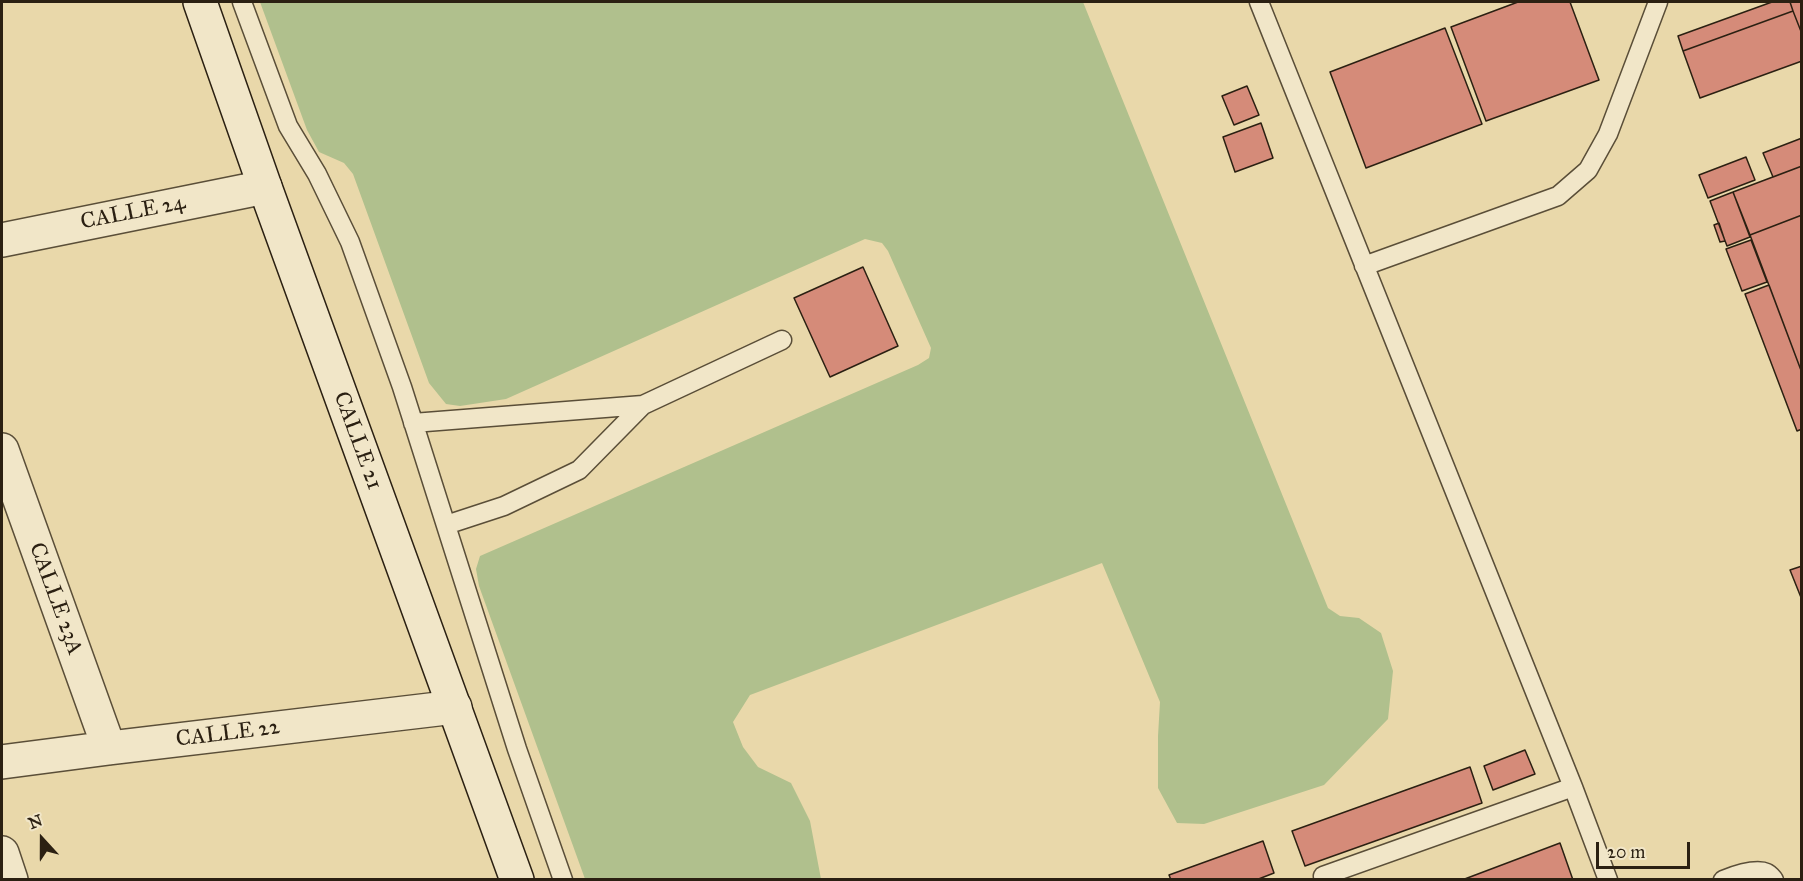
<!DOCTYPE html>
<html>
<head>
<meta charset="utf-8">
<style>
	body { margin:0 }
	#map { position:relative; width:1803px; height:881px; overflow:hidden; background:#e9d8aa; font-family:"IM FELL Great Primer",serif }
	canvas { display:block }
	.frame { position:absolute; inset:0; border:3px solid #2b2012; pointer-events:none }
	.north { position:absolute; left:12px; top:809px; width:60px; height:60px; -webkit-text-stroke:4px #f1e6c8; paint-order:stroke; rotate:339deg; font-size:16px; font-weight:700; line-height:24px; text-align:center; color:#2b2012 }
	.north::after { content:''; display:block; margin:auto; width:21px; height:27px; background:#2b2012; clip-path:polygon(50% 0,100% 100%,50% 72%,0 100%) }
	.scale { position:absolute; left:1596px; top:842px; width:94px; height:27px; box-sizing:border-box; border:3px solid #2b2012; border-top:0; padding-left:8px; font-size:18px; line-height:21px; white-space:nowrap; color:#2b2012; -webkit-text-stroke:4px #f1e6c8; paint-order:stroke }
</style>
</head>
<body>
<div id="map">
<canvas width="1803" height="881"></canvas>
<div class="frame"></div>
<div class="north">N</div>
<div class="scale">20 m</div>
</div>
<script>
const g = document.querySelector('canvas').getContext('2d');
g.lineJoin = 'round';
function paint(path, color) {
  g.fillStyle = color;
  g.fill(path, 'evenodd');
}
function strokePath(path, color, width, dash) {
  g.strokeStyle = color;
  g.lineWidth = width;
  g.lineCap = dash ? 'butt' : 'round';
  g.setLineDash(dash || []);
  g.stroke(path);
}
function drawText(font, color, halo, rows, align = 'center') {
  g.font = font + ' "IM FELL Great Primer",serif';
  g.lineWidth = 5;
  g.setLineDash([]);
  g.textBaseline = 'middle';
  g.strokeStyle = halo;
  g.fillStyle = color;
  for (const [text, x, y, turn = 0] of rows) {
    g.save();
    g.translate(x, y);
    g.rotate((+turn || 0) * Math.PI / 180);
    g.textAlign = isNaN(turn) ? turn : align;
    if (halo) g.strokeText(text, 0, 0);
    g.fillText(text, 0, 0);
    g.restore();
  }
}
const green = new Path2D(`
	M 260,2 L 1083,2 L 1328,608 L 1340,616 L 1359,618 L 1381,633 L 1393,671 L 1388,719 L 1324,785 L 1204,824 L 1177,823 L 1158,788 L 1158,736 L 1160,702 L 1102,563 L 750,695 L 733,722 L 743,747 L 758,767 L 791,783 L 810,821 L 821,879 L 585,879 L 479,586 L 476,569 L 480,556 L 918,365 L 929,358 L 931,348 L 888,251 L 882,243 L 865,239 L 506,399 L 460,406 L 446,404 L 429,383 L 353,174 L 344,163 L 319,152 L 307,130 Z`);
const building = new Path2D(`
	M 1518,2 L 1570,2 L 1599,80 L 1486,121 L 1451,27 Z
	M 1772,2 L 1790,2 L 1793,11 L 1683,51 L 1678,36 Z
	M 1790,2 L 1802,2 L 1802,34 L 1793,11 Z
	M 1793,11 L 1802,34 L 1802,61 L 1700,98 L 1683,51 Z
	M 1445,28 L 1482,124 L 1366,168 L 1330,72 Z
	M 1247,86 L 1259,115 L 1234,125 L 1222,96 Z
	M 1261,123 L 1273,158 L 1235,172 L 1223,137 Z
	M 1802,138 L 1802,166 L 1773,177 L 1763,153 Z
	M 1746,157 L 1755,180 L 1708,198 L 1699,175 Z
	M 1802,166 L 1802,215 L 1750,235 L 1733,192 Z
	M 1733,192 L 1750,237 L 1727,246 L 1710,201 Z
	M 1802,215 L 1802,373 L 1750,235 Z
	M 1719,223 L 1725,241 L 1720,242 L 1714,225 Z
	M 1751,240 L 1767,282 L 1742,291 L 1726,249 Z
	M 863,267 L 898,346 L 830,377 L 794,298 Z
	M 1769,285 L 1802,373 L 1802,429 L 1797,431 L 1745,294 Z
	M 1802,566 L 1802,600 L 1790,570 Z
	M 1525,750 L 1535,774 L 1493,790 L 1484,766 Z
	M 1470,767 L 1482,803 L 1305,866 L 1292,831 Z
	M 1263,841 L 1274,873 L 1256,880 L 1171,880 L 1169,875 Z
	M 1560,843 L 1573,880 L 1462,880 Z`);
const lane = new Path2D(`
	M 242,2 L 288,126 L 317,174 L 350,242 L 402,387 L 517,749 L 563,880
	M 1259,2 L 1573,787 L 1608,880
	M 1364,266 L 1558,196 L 1588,170 L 1608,134 L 1658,2
	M 413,423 L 643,405
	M 446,525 L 504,506 L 579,470 L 643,405 L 782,340
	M 1323,876 L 1573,787
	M 1723,880 C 1733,876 1756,868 1767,873 C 1768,873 1774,879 1774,880`);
const street = new Path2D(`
	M 2,240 L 265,187
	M 2,450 L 109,748
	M 2,762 L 109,748 L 455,707
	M 2,853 L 11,880`);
const secondary = new Path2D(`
	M 200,2 L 265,187 L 517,880`);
const streetNames = [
	["CALLE 24",133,213,-11],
	["CALLE 21",357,441,70],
	["CALLE 23A",55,599,70],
	["CALLE 22",228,734,-7]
];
paint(green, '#b0c08d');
paint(building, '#d58b79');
strokePath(building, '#2b2012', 1.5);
strokePath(lane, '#5a4e38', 21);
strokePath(street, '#5a4e38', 36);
strokePath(secondary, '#2b2012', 36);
strokePath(lane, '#f1e6c8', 18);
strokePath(street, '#f1e6c8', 33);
strokePath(secondary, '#f1e6c8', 33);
drawText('22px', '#2b2012', '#f1e6c8', streetNames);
</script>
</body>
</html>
